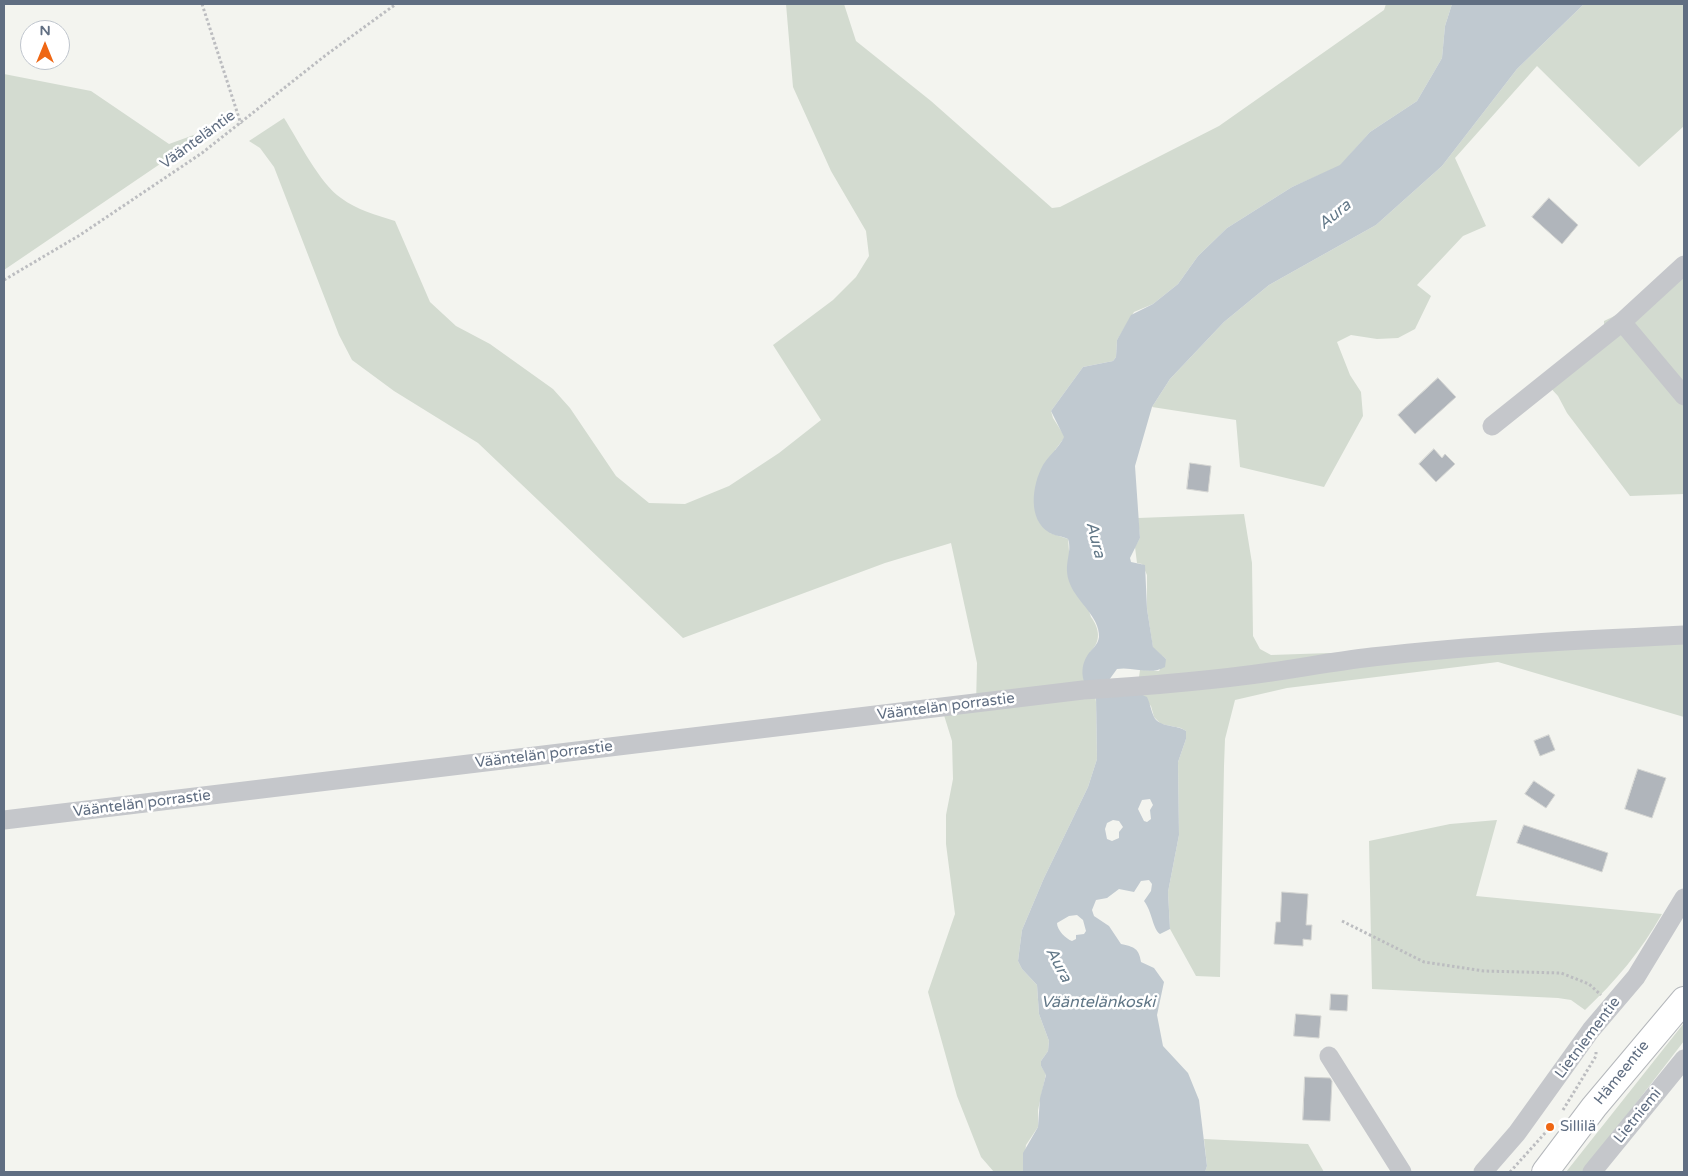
<!DOCTYPE html>
<html>
<head>
<meta charset="utf-8">
<style>
	body { margin:0 }
	#map { position:relative; width:1688px; height:1176px; overflow:hidden; background:#f3f4ef; font-family:"Varela Round",sans-serif }
	canvas { display:block }
	.frame { position:absolute; inset:0; border:5px solid #606e82; pointer-events:none }
	.north { position:absolute; left:20px; top:20px; width:50px; height:50px; box-sizing:border-box; background:#fff; border:1px solid #bfc5cd; border-radius:50%; rotate:0deg; font-size:14px; font-weight:700; line-height:20px; text-align:center; color:#606e82 }
	.north::after { content:''; display:block; margin:auto; width:18px; height:22px; background:#ef6714; clip-path:polygon(50% 0,100% 100%,50% 72%,0 100%) }
</style>
</head>
<body>
<div id="map">
<canvas width="1688" height="1176"></canvas>
<div class="frame"></div>
<div class="north">N</div>
</div>
<script>
const g = document.querySelector('canvas').getContext('2d');
g.lineJoin = 'round';
function paint(path, color) {
  g.fillStyle = color;
  g.fill(path, 'evenodd');
}
function strokePath(path, color, width, dash) {
  g.strokeStyle = color;
  g.lineWidth = width;
  g.lineCap = dash ? 'butt' : 'round';
  g.setLineDash(dash || []);
  g.stroke(path);
}
function drawText(font, color, halo, rows, align = 'center') {
  g.font = font + ' "Varela Round",sans-serif';
  g.lineWidth = 5;
  g.setLineDash([]);
  g.textBaseline = 'middle';
  g.strokeStyle = halo;
  g.fillStyle = color;
  for (const [text, x, y, turn = 0] of rows) {
    g.save();
    g.translate(x, y);
    g.rotate((+turn || 0) * Math.PI / 180);
    g.textAlign = isNaN(turn) ? turn : align;
    if (halo) g.strokeText(text, 0, 0);
    g.fillText(text, 0, 0);
    g.restore();
  }
}
const green = new Path2D(`
	M 786,4 L 844,4 L 856,41 L 931,101 L 1052,208 L 1060,207 L 1219,126 L 1384,10 L 1386,4 L 1452,4 L 1445,26 L 1442,58 L 1417,101 L 1370,132 L 1340,166 L 1292,187 L 1227,228 L 1198,256 L 1178,284 L 1153,304 L 1134,312 L 1117,340 L 1116,357 L 1113,361 L 1083,367 L 1051,411 L 1053,418 L 1065,437 L 1055,450 L 1050,533 L 1068,539 L 1069,551 L 1091,617 C 1099,628 1102,641 1090,652 L 1096,702 L 1097,759 L 1088,787 L 1044,878 L 1022,930 L 1018,961 L 1022,969 L 1037,985 L 1039,1014 L 1049,1041 L 1048,1051 L 1041,1061 L 1041,1066 L 1046,1074 L 1038,1110 L 1038,1127 L 1026,1145 L 1023,1172 L 994,1172 L 981,1157 L 957,1096 L 928,992 L 955,914 L 946,844 L 946,815 L 953,779 L 952,741 L 943,712 L 976,705 L 977,663 L 951,543 L 885,563 L 683,638 L 478,443 L 394,391 L 352,360 L 339,335 L 274,167 L 260,148 L 249,141 L 284,118 C 298,140 320,184 341,198 C 357,210 376,215 395,221 L 430,302 L 456,326 L 490,344 L 553,389 L 570,408 L 616,476 L 649,503 L 685,504 L 729,486 L 779,453 L 821,420 L 773,345 L 833,300 L 856,277 L 869,256 L 866,231 L 831,171 L 793,87 Z
	M 1584,4 L 1684,4 L 1684,126 L 1639,167 L 1537,66 L 1455,158 L 1486,226 L 1463,236 L 1417,285 L 1431,296 L 1415,329 L 1398,338 L 1377,339 L 1351,335 L 1337,342 L 1350,375 L 1361,392 L 1363,416 L 1324,487 L 1240,467 L 1236,420 L 1152,407 L 1170,379 L 1224,322 L 1269,285 L 1376,225 L 1442,166 L 1517,69 Z
	M 4,74 L 91,91 L 169,144 L 213,128 L 4,270 Z
	M 1684,277 L 1684,494 L 1630,496 L 1567,413 L 1558,396 L 1545,382 L 1604,329 L 1604,321 L 1671,289 Z
	M 1244,514 L 1252,563 L 1253,636 L 1260,649 L 1271,655 L 1684,641 L 1684,717 L 1498,662 L 1287,688 L 1235,700 L 1225,739 L 1224,766 L 1220,977 L 1196,976 L 1170,929 L 1168,892 L 1179,835 L 1178,762 L 1186,739 L 1186,731 L 1181,728 L 1161,724 L 1154,717 L 1151,706 L 1137,692 L 1140,670 L 1159,671 L 1166,659 L 1153,648 L 1147,609 L 1147,575 L 1142,564 L 1137,563 L 1135,547 L 1140,538 L 1138,518 Z
	M 1497,820 L 1476,896 L 1662,914 C 1641,951 1615,982 1585,1010 L 1571,1000 L 1558,998 L 1372,989 L 1369,841 L 1450,824 Z
	M 1684,1023 L 1684,1041 L 1583,1172 L 1566,1172 Z
	M 1204,1139 L 1308,1144 L 1324,1172 L 1205,1172 L 1207,1166 Z`);
const water = new Path2D(`
	M 1452,4 L 1584,4 L 1517,69 L 1442,166 L 1376,225 L 1269,285 L 1224,322 L 1170,379 L 1152,407 L 1135,466 L 1140,538 L 1130,558 L 1131,562 L 1145,565 L 1147,609 L 1153,647 L 1166,659 L 1165,667 C 1150,676 1133,666 1117,669 L 1109,680 L 1147,697 C 1150,703 1151,711 1154,717 C 1160,728 1176,724 1186,731 L 1186,739 L 1178,762 L 1179,835 L 1168,892 L 1170,929 L 1160,934 C 1153,930 1152,911 1144,901 L 1151,891 L 1152,884 L 1149,880 L 1141,881 L 1134,892 L 1119,889 L 1107,898 L 1096,900 L 1092,910 L 1094,916 L 1109,926 L 1121,944 C 1134,947 1139,948 1141,962 L 1154,968 L 1164,982 L 1157,1015 L 1163,1046 L 1188,1073 L 1199,1100 L 1207,1166 L 1205,1172 L 1023,1172 L 1023,1153 L 1038,1127 L 1040,1098 L 1046,1075 L 1041,1066 L 1041,1061 L 1048,1051 L 1049,1041 L 1039,1014 L 1037,985 L 1022,969 L 1018,961 L 1022,930 L 1044,878 L 1088,787 L 1097,759 L 1096,697 C 1083,688 1078,671 1087,656 C 1091,649 1098,646 1099,637 C 1100,617 1077,602 1070,584 C 1062,564 1073,553 1068,539 C 1062,536 1055,536 1050,533 C 1027,520 1032,485 1043,465 C 1049,455 1059,448 1064,437 L 1051,411 L 1083,367 L 1113,361 L 1116,357 L 1117,340 L 1131,315 L 1153,304 L 1178,284 L 1198,256 L 1227,228 L 1292,187 L 1340,165 L 1370,132 L 1417,101 L 1442,58 L 1445,26 ZM 1150,799 L 1153,805 L 1150,810 L 1151,819 L 1147,822 L 1144,821 L 1138,809 L 1142,800 ZM 1113,820 L 1119,821 L 1123,827 L 1119,832 L 1119,838 L 1112,841 L 1107,839 L 1105,829 L 1107,823 ZM 1077,915 L 1083,920 L 1086,931 L 1084,934 L 1076,935 L 1076,939 L 1072,941 C 1066,939 1057,930 1057,923 L 1069,916 Z`);
const building = new Path2D(`
	M 1549,198 L 1578,225 L 1562,244 L 1532,217 Z
	M 1438,378 L 1456,397 L 1415,434 L 1398,415 Z
	M 1434,449 L 1442,458 L 1445,454 L 1455,464 L 1436,482 L 1419,464 Z
	M 1190,463 L 1211,466 L 1208,492 L 1187,489 Z
	M 1549,735 L 1555,750 L 1540,756 L 1534,741 Z
	M 1638,769 L 1666,778 L 1652,818 L 1625,809 Z
	M 1534,781 L 1555,795 L 1546,808 L 1525,794 Z
	M 1524,825 L 1608,853 L 1602,872 L 1517,843 Z
	M 1282,892 L 1308,894 L 1306,925 L 1312,925 L 1311,940 L 1303,939 L 1303,946 L 1274,944 L 1276,922 L 1280,922 Z
	M 1331,994 L 1348,995 L 1347,1011 L 1330,1010 Z
	M 1296,1014 L 1321,1016 L 1319,1038 L 1294,1036 Z
	M 1305,1077 L 1330,1078 L 1332,1081 L 1330,1121 L 1303,1120 Z`);
const path = new Path2D(`
	M 202,4 L 241,124
	M 4,280 L 80,235 L 202,153 L 326,55 L 396,4
	M 1342,921 L 1424,962 L 1484,971 L 1561,973 L 1589,984 L 1601,995
	M 1563,1110 L 1596,1056 L 1596,1052
	M 1510,1172 L 1546,1132`);
const minor = new Path2D(`
	M 1622,322 L 1684,396
	M 1492,426 L 1622,322 L 1684,265
	M 4,820 L 1083,690 C 1146,686 1209,681 1271,672 C 1305,667 1338,661 1372,657 C 1476,645 1580,640 1684,635
	M 1329,1056 L 1402,1172
	M 1483,1172 L 1517,1133 L 1591,1030 L 1636,977 L 1684,898
	M 1592,1172 L 1684,1059`);
const highway = new Path2D(`
	M 1545,1172 L 1594,1107 L 1684,1000`);
const markers = [
	[1550,1127,5,"#ef6714"]
];
const streetNames = [
	["Väänteläntie",198,140,-36],
	["Vääntelän porrastie",946,707,-7],
	["Vääntelän porrastie",544,755,-7],
	["Vääntelän porrastie",142,804,-7],
	["Lietniementie",1588,1038,-53],
	["Hämeentie",1622,1073,-51],
	["Lietniemi",1638,1116,-51]
];
const poiNames = [
	["Sillilä",1560,1127]
];
const waterNames = [
	["Aura",1335,215,-39],
	["Aura",1095,540,76],
	["Aura",1058,965,62],
	["Vääntelänkoski",1098,1003]
];
paint(green, '#d3dbd0');
paint(water, '#c0c9d0');
paint(building, '#b0b5bb');
strokePath(building, '#d4d5d2', 1);
strokePath(highway, '#b4b7bb', 28);
strokePath(path, '#bcbdc0', 3, [2.5, 2.5]);
strokePath(minor, '#c5c7cb', 19);
strokePath(highway, '#fff', 26);
for (const [x, y, r, color] of markers) {
  const dot = new Path2D();
  dot.arc(x, y, r, 0, 2 * Math.PI);
  g.fillStyle = color;
  g.fill(dot);
  strokePath(dot, '#fff', 2);
}
drawText('15px', '#606e82', '#fff', streetNames);
drawText('15px', '#606e82', '#fff', poiNames, 'left');
drawText('italic 16px', '#617787', '#fff', waterNames);
</script>
</body>
</html>
